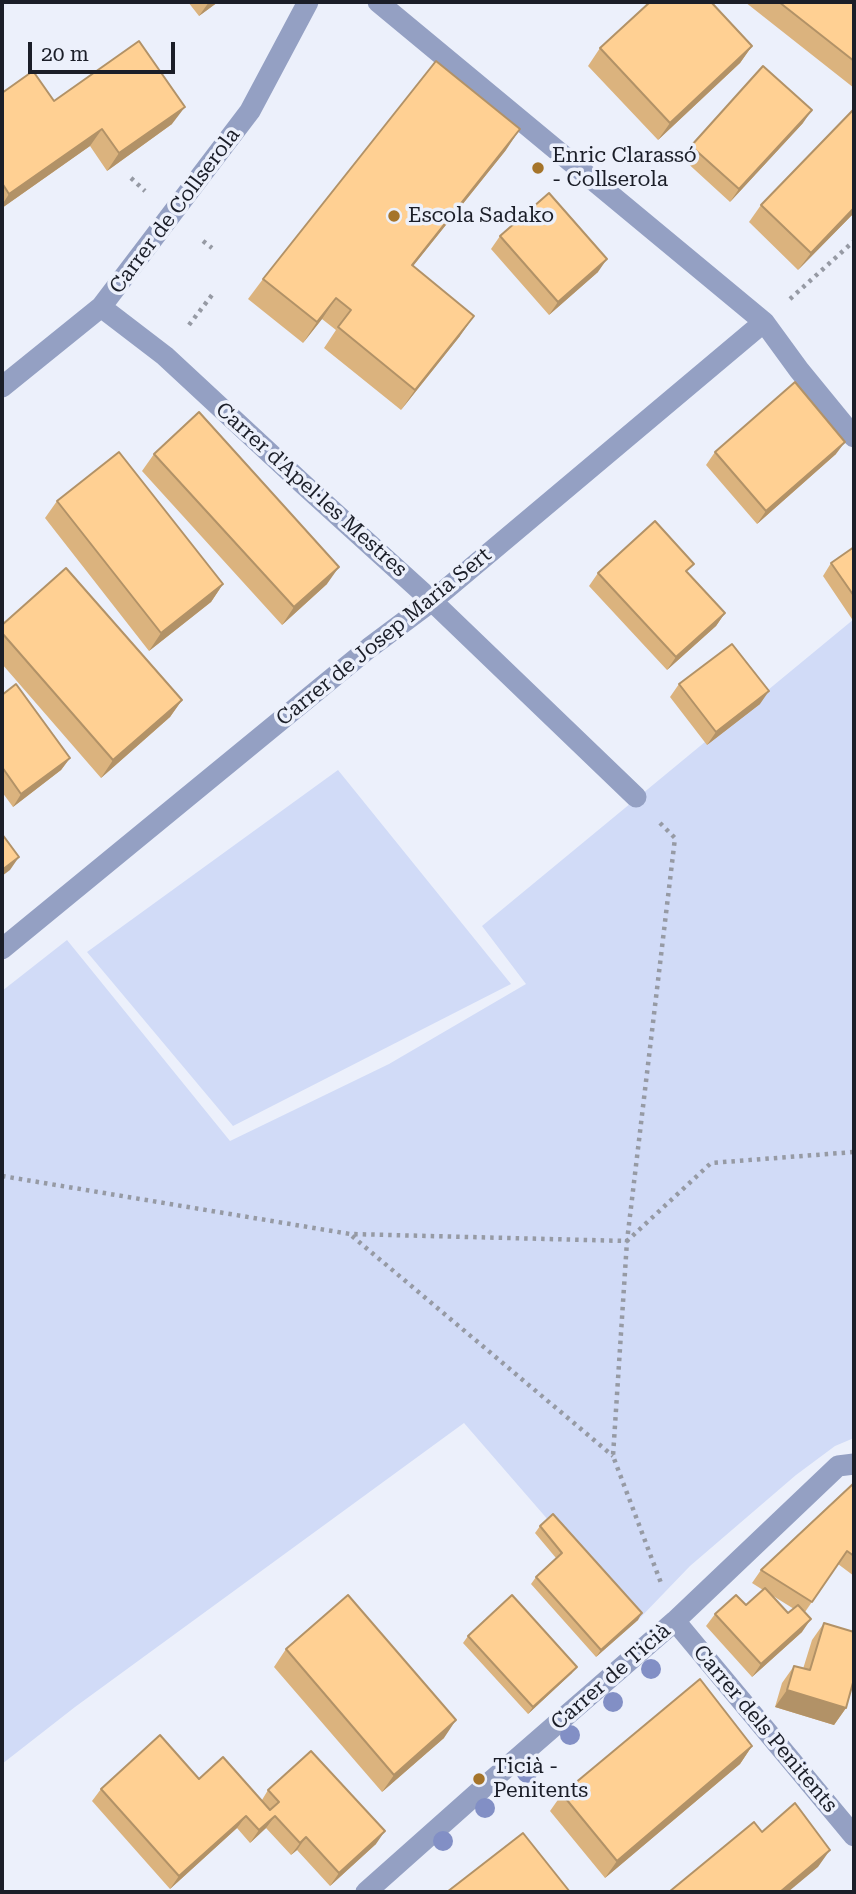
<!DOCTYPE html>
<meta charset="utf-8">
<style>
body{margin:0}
#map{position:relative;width:856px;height:1894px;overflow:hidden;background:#ecf0fb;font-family:"Roboto Serif",serif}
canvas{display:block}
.frame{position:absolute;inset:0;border:4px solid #1b1e28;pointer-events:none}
.scale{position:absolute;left:28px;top:42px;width:147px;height:32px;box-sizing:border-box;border:4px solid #1b1e28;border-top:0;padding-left:9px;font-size:21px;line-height:24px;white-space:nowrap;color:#1b1e28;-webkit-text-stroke:5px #ecf0fb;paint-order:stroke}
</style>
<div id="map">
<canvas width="856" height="1894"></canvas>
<div class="frame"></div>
<div class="scale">20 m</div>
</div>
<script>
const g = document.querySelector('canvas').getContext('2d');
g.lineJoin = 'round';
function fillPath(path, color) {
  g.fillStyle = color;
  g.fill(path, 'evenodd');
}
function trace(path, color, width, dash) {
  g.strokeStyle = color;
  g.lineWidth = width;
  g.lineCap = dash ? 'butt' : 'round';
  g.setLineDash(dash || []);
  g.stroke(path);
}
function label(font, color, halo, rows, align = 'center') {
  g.font = font + ' "Roboto Serif",serif';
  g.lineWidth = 7;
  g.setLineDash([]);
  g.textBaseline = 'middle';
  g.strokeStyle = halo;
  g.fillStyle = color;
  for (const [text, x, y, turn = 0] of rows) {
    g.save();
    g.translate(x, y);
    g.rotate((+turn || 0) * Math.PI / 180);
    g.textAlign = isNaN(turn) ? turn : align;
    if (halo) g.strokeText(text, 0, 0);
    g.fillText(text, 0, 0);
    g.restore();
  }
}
const green = new Path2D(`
 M854,619V1438L835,1446L796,1475L690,1566L638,1620L549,1521L464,1423L75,1707L2,1764V991L67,940L230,1141L389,1064L526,984L482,926Z
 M338,770L511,984L233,1126L87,952Z`);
const path = new Path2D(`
 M131,178L145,191
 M203,241L212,248
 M790,299L854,241
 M189,325L212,295
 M660,823L675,838L627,1241L613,1456L661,1583
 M2,1176L350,1234L627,1241L711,1163L854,1152
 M352,1236L613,1456`);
const street = new Path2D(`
 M378,2L764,322L799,370L854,437
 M101,307L165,356L303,484L432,601L636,797
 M2,387L101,307L250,111L308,2
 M2,949L369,648L432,601L764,322
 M675,1621L854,1836
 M366,1892L483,1788L675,1621L838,1466L854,1464`);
const trees = [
 [651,1669],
 [613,1702],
 [570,1735],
 [527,1773],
 [485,1808],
 [443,1841]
];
const wall = new Path2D(`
 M188,2H218L199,16Z
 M745,2H854V88Z
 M752,46L740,63L658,140L588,66L600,48Z
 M2,93L54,101L172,124L107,171L90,146L2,208Z
 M854,109V213L798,270L749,222L761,205Z
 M803,123L730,202L683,159L691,146Z
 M506,150L413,266L460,336L401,410L324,348L336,330L322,319L303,343L248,299L263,279Z
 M500,236L598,272L549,315L491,249Z
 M715,452L836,454L757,524L706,465Z
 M154,454L327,584L282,625L142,471Z
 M57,501L223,584L211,602L149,651L45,518Z
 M854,547V622L823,576L831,563Z
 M598,573H688L725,613L716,626L667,670L589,586Z
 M2,625L182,700L170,717L101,778L2,664Z
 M679,684L760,704L707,745L670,697Z
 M2,695L70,758L61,770L13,807L2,792Z
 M854,1483V1576L838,1564L805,1612L802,1632L752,1677L706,1626L715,1614L746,1605L763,1590L752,1583L761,1570ZM770,1594L794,1609L788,1613Z
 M540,1526L638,1620L596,1657L531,1584L536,1577L556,1558L535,1533Z
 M824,1623L846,1708L834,1725L775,1707L782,1683L794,1666L803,1669L812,1640Z
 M468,1636L572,1673L528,1714L463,1643Z
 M286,1649L444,1738L382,1792L274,1667Z
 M752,1746L740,1764L605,1878L550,1811L562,1794Z
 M199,1779L262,1800L268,1790L376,1844L330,1886L297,1850L291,1855L266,1828L250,1843L237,1828L170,1889L92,1801L101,1789Z`);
const shadedWall = new Path2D(`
 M209,2H218L199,16Z
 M752,46L740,63L658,140L670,123Z
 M185,107L172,124L107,171L119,153Z
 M812,110L803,123L730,202L739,189Z
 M102,129L90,146L2,208V205L9,194Z
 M520,129L506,150L397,286L412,265Z
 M854,208V213L798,270L811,253Z
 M607,259L598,272L549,315L558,302Z
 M336,298L322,319L303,343L317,322Z
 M474,316L460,336L401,410L415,390Z
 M845,442L836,454L757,524L766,511Z
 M339,567L327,584L282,625L294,607Z
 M223,584L211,602L149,651L161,633Z
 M725,613L716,626L667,670L676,657Z
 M769,691L760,704L707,745L716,732Z
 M182,700L170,717L101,778L113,760Z
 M70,758L61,770L13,807L21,794Z
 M19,857L10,870L2,876V870Z
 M642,1613L638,1620L596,1657L601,1650Z
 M811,1619L802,1632L752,1677L761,1664Z
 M577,1667L572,1673L528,1714L533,1707Z
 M787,1690L846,1708L834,1725L775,1707Z
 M456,1720L444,1738L382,1792L394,1775Z
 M752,1746L740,1764L605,1878L617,1861Z
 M246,1816L237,1828L170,1889L179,1876Z
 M275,1816L266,1828L250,1843L259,1830Z
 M385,1831L376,1844L330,1886L339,1873Z
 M306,1837L297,1850L291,1855L300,1843Z
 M830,1850L818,1867L788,1892H780Z`);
const building = new Path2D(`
 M650,2H711L752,46L670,123L600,48Z
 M779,2H854V61Z
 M139,41L185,107L119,153L102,129L9,194L2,183V93L33,71L54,101Z
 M436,61L520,129L412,265L474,316L415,390L338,327L351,310L336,298L317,322L263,279Z
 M763,66L812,110L739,189L691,146Z
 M854,109V208L811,253L761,205Z
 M549,193L607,259L558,302L500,236Z
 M795,382L845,442L766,511L715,452Z
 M199,412L339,567L294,607L154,454Z
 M119,452L223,584L161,633L57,501Z
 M655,521L694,564L686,571L725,613L676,657L598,573Z
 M854,547V596L831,563Z
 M66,568L182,700L113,760L2,633V625Z
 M732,644L769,691L716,732L679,684Z
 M16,684L70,758L21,794L2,767V695Z
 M2,834L19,857L2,870Z
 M854,1483V1556L847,1551L812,1602L761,1570Z
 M553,1514L642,1613L601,1650L536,1577L562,1553L540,1526Z
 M765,1588L788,1613L798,1605L811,1619L761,1664L715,1614L736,1595L746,1605Z
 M348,1595L456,1720L394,1775L286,1649Z
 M512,1595L577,1667L533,1707L468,1636Z
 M824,1623L854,1632V1679L846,1708L787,1690L794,1666L810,1670Z
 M700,1679L752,1746L617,1861L562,1794Z
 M160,1735L199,1779L223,1757L270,1810L279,1802L268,1790L311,1751L385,1831L339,1873L306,1837L300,1843L275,1816L259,1830L246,1816L179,1876L101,1789Z
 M795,1803L830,1850L780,1892H669L754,1822L762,1832Z
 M523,1833L570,1892H447Z`);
const markers = [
 [538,168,7,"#a5742a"],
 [394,216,7,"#a5742a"],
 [479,1779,7,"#a5742a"]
];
const poiNames = [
 ["Enric Clarassó",552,156],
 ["- Collserola",552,180],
 ["Escola Sadako",408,216],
 ["Ticià -",493,1767],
 ["Penitents",493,1791]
];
const streetNames = [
 ["Carrer de Collserola",175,211,-53],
 ["Carrer d'Apel·les Mestres",311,490,42],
 ["Carrer de Josep Maria Sert",384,637,-39],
 ["Carrer de Ticià",611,1677,-41],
 ["Carrer dels Penitents",765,1729,50]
];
fillPath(green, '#d1dbf7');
trace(path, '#969aa4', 4.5, [3.5, 5]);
trace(street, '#94a0c3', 21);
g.fillStyle = '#828fc5';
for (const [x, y] of trees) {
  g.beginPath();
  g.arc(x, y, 10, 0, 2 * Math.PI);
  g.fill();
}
fillPath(wall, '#dbb37e');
fillPath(shadedWall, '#b29267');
fillPath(building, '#ffd093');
trace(building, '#b29267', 2);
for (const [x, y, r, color] of markers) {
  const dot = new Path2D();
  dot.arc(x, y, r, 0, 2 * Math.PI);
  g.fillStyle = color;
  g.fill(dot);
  trace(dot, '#ecf0fb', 2.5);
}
label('21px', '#1b1e28', '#ecf0fb', poiNames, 'left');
label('21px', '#1b1e28', '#ecf0fb', streetNames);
</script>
